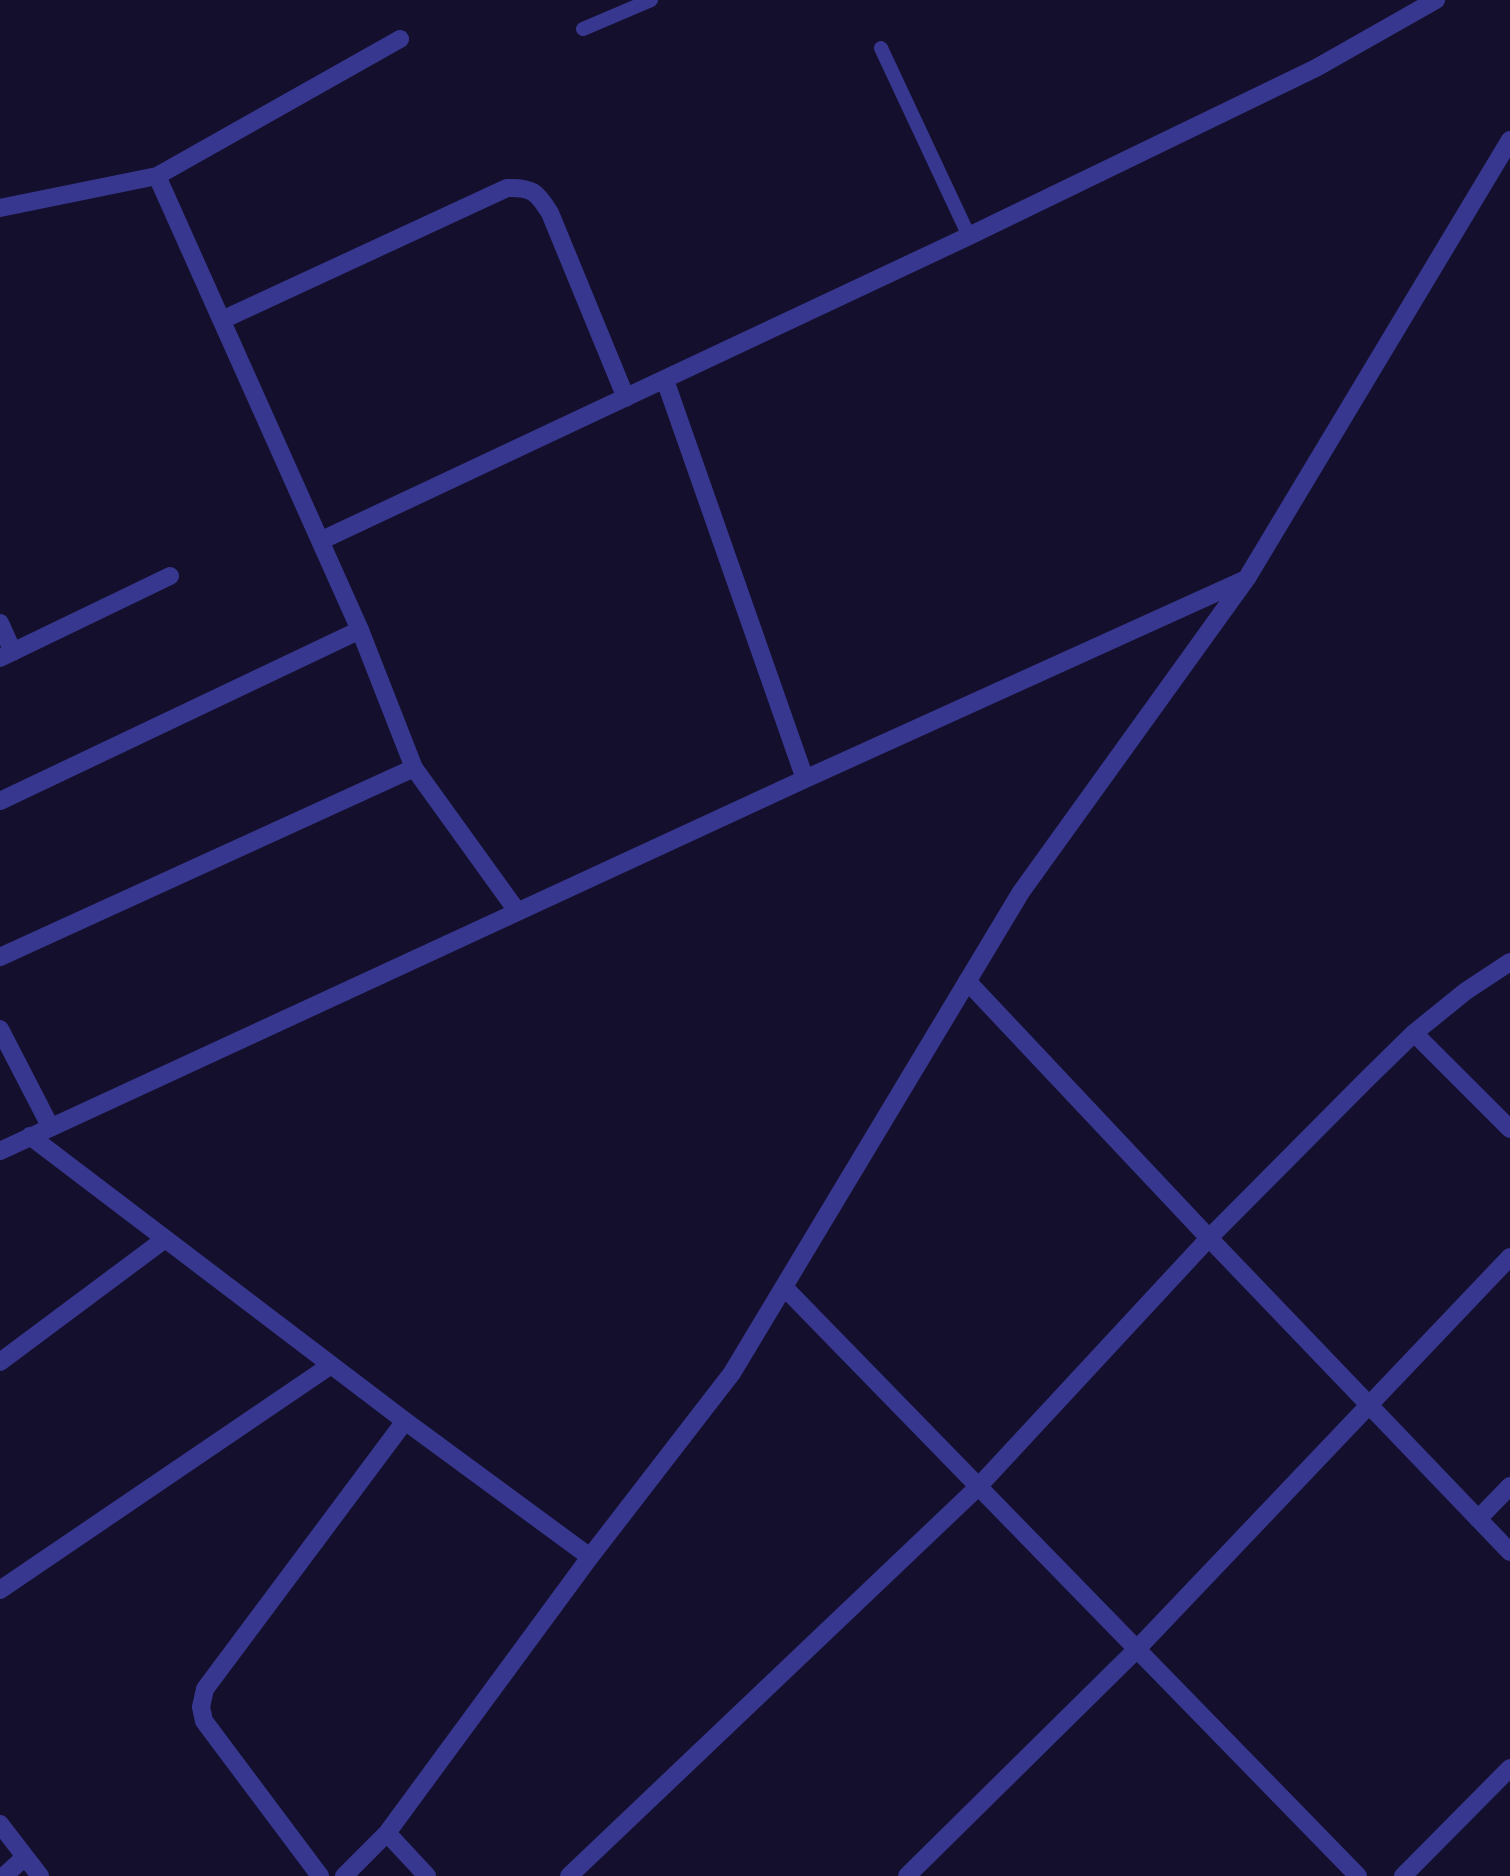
<!DOCTYPE html>
<style>
body{margin:0}
canvas{display:block;background:#130f2d}
</style>
<canvas width="1510" height="1876"></canvas>
<script>
const g = document.querySelector('canvas').getContext('2d');
g.lineJoin = 'round';
function trace(path, color, width, dash) {
  g.strokeStyle = color;
  g.lineWidth = width;
  g.lineCap = dash ? 'butt' : 'round';
  g.setLineDash(dash || []);
  g.stroke(path);
}
const service = new Path2D(`
 M583,29L651,0
 M881,48L969,236`);
const minor = new Path2D(`
 M157,176L360,630L414,768L517,911
 M0,208L157,176L400,39
 M222,320L507,188C532,187 537,192 550,213L626,398
 M665,380L805,779
 M320,541L969,236L1316,68L1436,0
 M0,623L13,652
 M0,658L170,576
 M0,801L360,630
 M0,957L414,768
 M967,981L1209,1238L1510,1552
 M0,1029L50,1126
 M1414,1033L1510,1129
 M30,1136L405,1421L590,1557
 M0,1151L805,779L1244,580
 M784,1287L1358,1876
 M0,1362L165,1239
 M1478,1519L1510,1486
 M0,1590L331,1365
 M0,1824L40,1876
 M387,1833L427,1876
 M4,1876L25,1857
 M320,1876L204,1721L201,1707L205,1689L405,1421
 M344,1876L387,1833L590,1557L732,1373L1021,892L1247,578L1510,140
 M569,1876L978,1487L1209,1238L1366,1080L1414,1033L1466,991L1510,962
 M907,1876L1137,1649L1510,1257
 M1403,1876L1510,1768`);
trace(service, '#38378f', 14);
trace(minor, '#38378f', 18);
</script>
